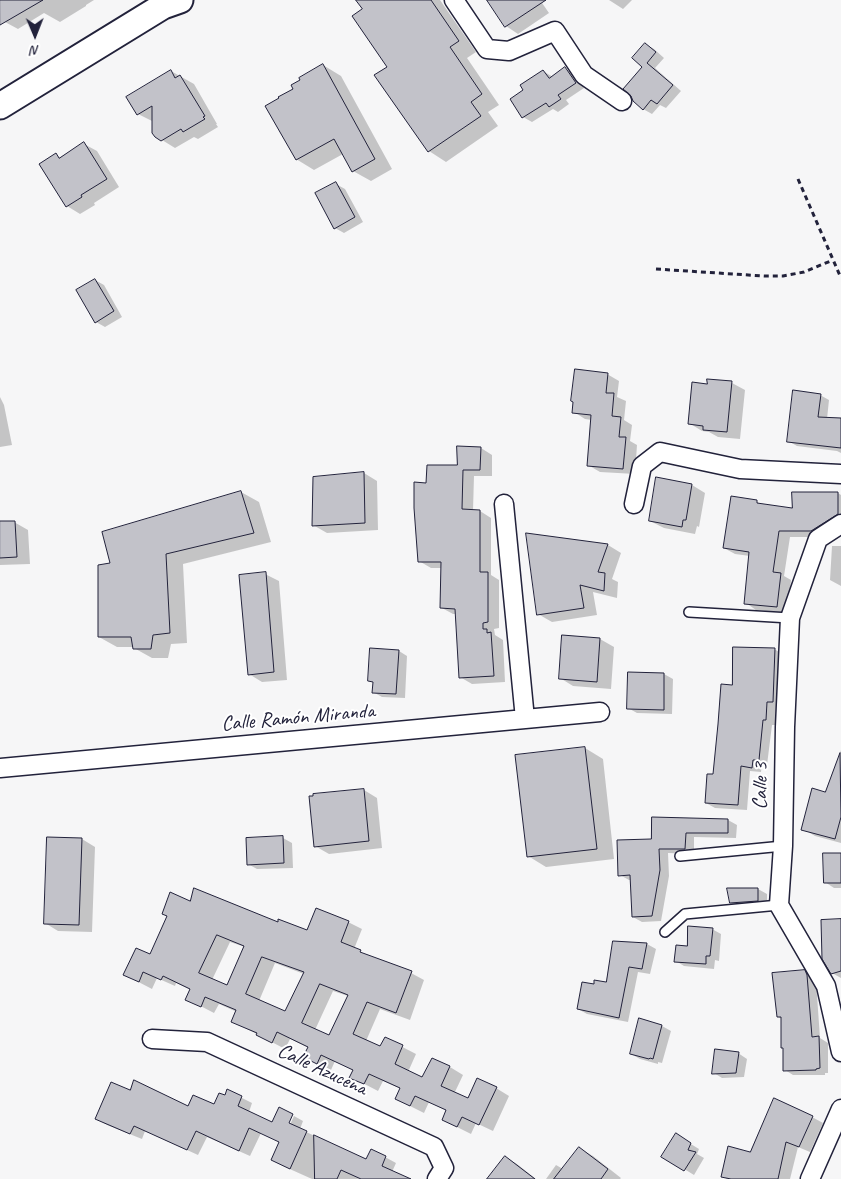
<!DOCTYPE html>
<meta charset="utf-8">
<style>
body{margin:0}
#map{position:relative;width:841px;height:1179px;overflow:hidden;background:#f6f6f7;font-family:Caveat,sans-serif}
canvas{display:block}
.north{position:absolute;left:10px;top:10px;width:50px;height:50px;-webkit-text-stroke:4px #fff;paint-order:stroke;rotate:179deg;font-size:14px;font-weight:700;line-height:20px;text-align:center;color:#22223b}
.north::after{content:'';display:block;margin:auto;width:18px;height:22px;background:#22223b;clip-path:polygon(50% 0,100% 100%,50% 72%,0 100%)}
</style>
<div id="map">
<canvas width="841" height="1179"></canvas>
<div class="north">N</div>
</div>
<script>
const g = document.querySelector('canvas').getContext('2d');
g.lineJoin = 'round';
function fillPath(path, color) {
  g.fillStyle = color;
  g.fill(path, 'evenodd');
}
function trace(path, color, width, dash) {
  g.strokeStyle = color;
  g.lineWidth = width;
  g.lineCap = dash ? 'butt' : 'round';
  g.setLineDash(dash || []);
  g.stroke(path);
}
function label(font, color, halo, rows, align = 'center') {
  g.font = font + ' Caveat,sans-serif';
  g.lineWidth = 4;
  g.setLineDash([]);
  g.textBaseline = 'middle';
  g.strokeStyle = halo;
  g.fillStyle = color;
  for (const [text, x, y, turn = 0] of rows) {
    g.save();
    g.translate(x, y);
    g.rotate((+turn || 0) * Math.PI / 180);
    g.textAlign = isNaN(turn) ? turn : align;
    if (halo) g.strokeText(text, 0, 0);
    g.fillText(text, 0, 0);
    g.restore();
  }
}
const shadow = new Path2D(`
 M0,0H94L86,5V6L60,22L44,13L18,29L5,22L0,13Z
 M361,0H440L476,52L467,58L499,105L488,112L498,126L446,162L429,151L389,67Z
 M488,0H540L549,13L518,34L506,26Z
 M609,0H632L623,9Z
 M645,44L654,49L664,58L655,68L681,91L666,108L660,105L652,114L643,109L644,66Z
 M323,65L341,76L392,169L371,181L353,171L343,154L314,170L296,159L280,99L294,89Z
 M565,69L574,74L584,88L566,100L569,104L558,112L553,109L532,122L523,117L525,91L543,71L553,77Z
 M171,71L194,84L217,124H216L218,127L198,139L194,137L175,148L162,140L153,120L152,121L138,114Z
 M84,144L97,151L119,187L94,203L95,205L80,214L67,206L56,155L61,158Z
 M336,184L345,189L363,222L344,233L335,228Z
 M95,280L104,285L122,317L105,327L96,322Z
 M607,374L619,381L617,397L626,401L624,420L632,425L630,441L637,445L635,474L600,472L588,465L592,420L585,419L574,412Z
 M732,383L745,390L740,439L718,437L709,432L702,431L689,423L708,385Z
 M820,395L829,400L827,419L841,420V453L837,451L797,446L788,441Z
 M0,397L4,405L12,445L0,447Z
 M481,448L492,455V476H474L473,511H480L491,518V575L499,580V628L494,629L495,635L503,640L505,682L472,684L460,677L456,614H453L442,608V568H431L419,561L428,484L458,467Z
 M364,473L377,481L378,530L327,533L313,525Z
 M692,485L705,493L699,527L697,526L695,534L664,528L650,521Z
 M241,492L259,502L271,542L183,564L187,643L171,644L168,658H152L134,648V647H117L99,637L111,564Z
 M838,493L841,495V525L822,537H790L784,576L791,580L788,613L756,610L746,603L750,556L735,554L724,548L732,497L757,502L762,505L793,509Z
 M14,522L28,530L30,564L0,565V523Z
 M528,534L608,545L621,553L612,579L618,582L617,598L593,592L597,615L552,622L538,614Z
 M832,546H841V586L830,580Z
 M265,574L279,581L287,680L262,682L249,674Z
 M563,636L600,639L614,647L611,689L573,686L560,678Z
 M774,649L783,654L782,706H776L775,725H772L767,765L762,764L761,772L750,771L747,810L715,808L706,803L714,775L733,686Z
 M399,651L407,656L405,698L382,697L373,692L374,683L369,680Z
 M664,674L673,679L672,714L637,713L628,708Z
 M585,748L603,759L614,859L546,867L528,856Z
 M841,750V843L815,836L803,829L826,793Z
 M364,790L377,798L382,848L329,854L315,846Z
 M728,820L737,825L736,838L694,837V854L668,853L669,876L661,921L642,922L633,917L631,880H629L620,875L652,841Z
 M283,838L292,843L293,868L257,869L248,864Z
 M82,839L95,847L92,932L58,931L45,923Z
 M841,855V888H834L825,882Z
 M758,889L767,894V905L740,908L731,903Z
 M190,902L308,932L348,922L362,929L354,949L375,959L411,973L424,980L410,1020L380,1009L366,1041L380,1048L385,1038L416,1054L408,1072L423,1079L432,1059L450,1067L463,1075L454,1094L468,1100L496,1088L509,1096L493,1131L476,1123L471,1134L443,1120L447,1111L429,1102L424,1113L396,1099L401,1089L383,1081L378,1091L351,1077L354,1071L335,1061L331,1070L305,1057L309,1048L290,1039L285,1049L232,1021L237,1012L219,1004L214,1013L187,999L191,990L176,983L175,986L157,978L152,989L125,975L151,955ZM230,942L245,947L227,987L212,980ZM275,963L304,974L286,1012L259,1001ZM333,991L348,996L330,1037L315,1030Z
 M841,920V978L832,973Z
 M712,929L721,934L719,961L715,960L714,969L684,966L676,961L688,947Z
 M614,942L647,944L656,949L650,974L638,972L628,1022L587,1014L578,1009L595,986L607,983Z
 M804,972L813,977L816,981L820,1038L828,1043V1073H825V1075H793L785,1070L782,1019L778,1017Z
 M640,1020L662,1026L671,1031L662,1063L658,1062V1064L640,1059L631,1054Z
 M738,1053L747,1059L744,1077L722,1078L714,1073Z
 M228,1091L252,1103L249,1112L288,1129L294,1116L303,1121L300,1129L367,1161L385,1157L396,1163L392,1172L406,1179H312L283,1166L272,1160L280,1142L261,1133L250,1156L207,1137L198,1155L145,1131L142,1139L107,1125L96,1119L130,1092L189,1107L215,1106L225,1097Z
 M812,1117L823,1123L810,1152L798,1147L790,1179H727L722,1176L751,1153Z
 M676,1135L699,1149L697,1154L704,1158L694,1175L663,1156Z
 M579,1148L593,1156L621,1178L620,1179H546L556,1165L563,1169Z
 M505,1157L517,1164L536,1179H489Z`);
const building = new Path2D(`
 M0,0H43L0,25Z
 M356,0H431L459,41L450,47L482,94L471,102L481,116L428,152L374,75L387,67L352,16L362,9Z
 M487,0H546L505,27Z
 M645,43L656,52L647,63L673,85L657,104L651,100L643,110L633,101L631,96L623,89L642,67L632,58Z
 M323,64L375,159L352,172L334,139L296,160L265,106L279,98L278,97L293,89L291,85L300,80L299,78Z
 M565,67L576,83L558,95L561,99L549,107L546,103L522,118L510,99L523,90L520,85L543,70L549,78Z
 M171,70L175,78L180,75L205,116L203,117L205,119L183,132L181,129L161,141L155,137L152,133V106L137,115L126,97Z
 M84,142L107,179L81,195L82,197L66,207L39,164L56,153L59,158Z
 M336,182L355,217L334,229L315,193Z
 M95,279L114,311L95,323L76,290Z
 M575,369L608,373L606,393H614L612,416L621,417L619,437H626L623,469L587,466L591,415L572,413L573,402L571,401Z
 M707,379L732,381L727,432L703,430V426L688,424L692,382L707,384Z
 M793,390L821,394L818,417L841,418V448L787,442Z
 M457,446L481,447L480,470H463L462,509L480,510V572H488V622L483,623V629H487V633L491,632L494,676L459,678L455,609L440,608L441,562H418L414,508V482L426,483L427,465H457Z
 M364,472L365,523L312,526L313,477Z
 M656,477L692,484L686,520H683L682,527L649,521Z
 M241,491L254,533L166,554L170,633L153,635L151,649H133L131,637H98V565L110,563L102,532Z
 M792,492H838V514L811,531H779L773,572L781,573L777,607L744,604L749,552L723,548L731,496L757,500V503L792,508Z
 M0,521H15L17,557L0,558Z
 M526,533L608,544L598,572L605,573L604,591L580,585L584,608L537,615Z
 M266,572L274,672L248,675L239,575Z
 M562,635L600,638L597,682L559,679Z
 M733,647L775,648L773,702H767L766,720H763L759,760H753L752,768L741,766L738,805L705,803L707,774H713L718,724L721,684L732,685Z
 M370,648L399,650L396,694L372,693L373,682L368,681Z
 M628,672L664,673V710L627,709Z
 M585,747L597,849L527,857L515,755Z
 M840,753L841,817L835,839L801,830L812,788L825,792Z
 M364,789L369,841L314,847L309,796H313V794Z
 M652,817L728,819V833H686L685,849H659L660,870L652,916L632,917L630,875L618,876L617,840L651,839Z
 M283,836L284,863L247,865L246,838Z
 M47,837L82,838L79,925L44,924Z
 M823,853H841V883H824Z
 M194,888L278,922V919L307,930L316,908L349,921L341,942L361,950L360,952L412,971L396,1013L367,1002L353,1034L380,1046L385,1037L403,1045L395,1064L422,1077L432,1058L450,1066L441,1086L468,1098L477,1078L497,1087L479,1125L462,1117L457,1127L442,1120L446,1110L415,1096L410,1106L395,1099L400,1088L369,1074L364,1084L349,1078L353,1070L321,1055L317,1064L303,1057L308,1047L277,1032L272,1043L256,1035L257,1033L231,1022L236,1010L205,997L201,1007L185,1000L190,989L163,976L161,980L143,972L139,982L123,975L136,948L150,954L167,916L162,914L170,892L190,901ZM217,935L244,946L227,985L199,973ZM262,957L304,972L285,1011L246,994ZM320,984L348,995L329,1035L302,1023Z
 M727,888H758V901L730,903Z
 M841,919V971L831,974L822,959L821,920Z
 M688,926L713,928L710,956H706V964L674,962L676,945L687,946Z
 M613,941L647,943L642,969L629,967L619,1018L577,1009L582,982L594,984V980L606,982Z
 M805,970L807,975L812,1037L819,1036L820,1068L816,1069V1070L783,1071V1048H781V1017H777L772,973Z
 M639,1018L662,1025L653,1059L650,1058L649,1059L630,1054Z
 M715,1049L739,1052L736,1073L712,1074Z
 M134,1080L188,1106L193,1095L214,1104L219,1093L225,1095L227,1089L242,1096L238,1106L272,1122L279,1107L293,1114L289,1123L307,1131L290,1169L271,1160L279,1142L249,1128L239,1151L196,1131L187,1150L134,1126L130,1134L95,1119L111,1082L130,1090Z
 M774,1098L813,1116L799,1147L786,1142L778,1179H731L721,1177L728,1146L750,1152Z
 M676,1133L691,1143L688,1150L696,1152L684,1171L661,1157Z
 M314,1135L366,1159L371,1149L386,1156L382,1166L411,1179H361L341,1170L337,1179H315Z
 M579,1147L608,1169L601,1179H554Z
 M505,1156L535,1179H487Z`);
const path = new Path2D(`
 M798,179L841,278
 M656,269L764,276H783L804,272L833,260`);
const lane = new Path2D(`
 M689,612L790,618
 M680,856L783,846
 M665,932L685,914L779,905`);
const street = new Path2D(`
 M454,0L487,49L509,51L555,31L584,75L622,101
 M504,504L525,719
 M634,504L642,466L660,452L740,469L841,474
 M841,524L818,539L790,618L785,727L783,846L779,905L826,986L841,1052
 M0,768L600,712
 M152,1039L207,1042L434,1147L444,1168L437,1179
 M810,1179L841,1109`);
const secondary = new Path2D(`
 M0,106L163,6L180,0`);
const streetNames = [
 ["Calle Ramón Miranda",298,718,-5],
 ["Calle 3",761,786,-89],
 ["Calle Azucena",322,1070,25]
];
fillPath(shadow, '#0003');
fillPath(building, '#c2c2c9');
trace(building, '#22223b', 1);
trace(lane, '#22223b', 12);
trace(street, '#22223b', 21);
trace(secondary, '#22223b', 29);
trace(path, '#22223b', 3, [5, 4]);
trace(lane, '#fff', 9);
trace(street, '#fff', 18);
trace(secondary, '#fff', 25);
label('21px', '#22223b', '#fff', streetNames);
</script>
